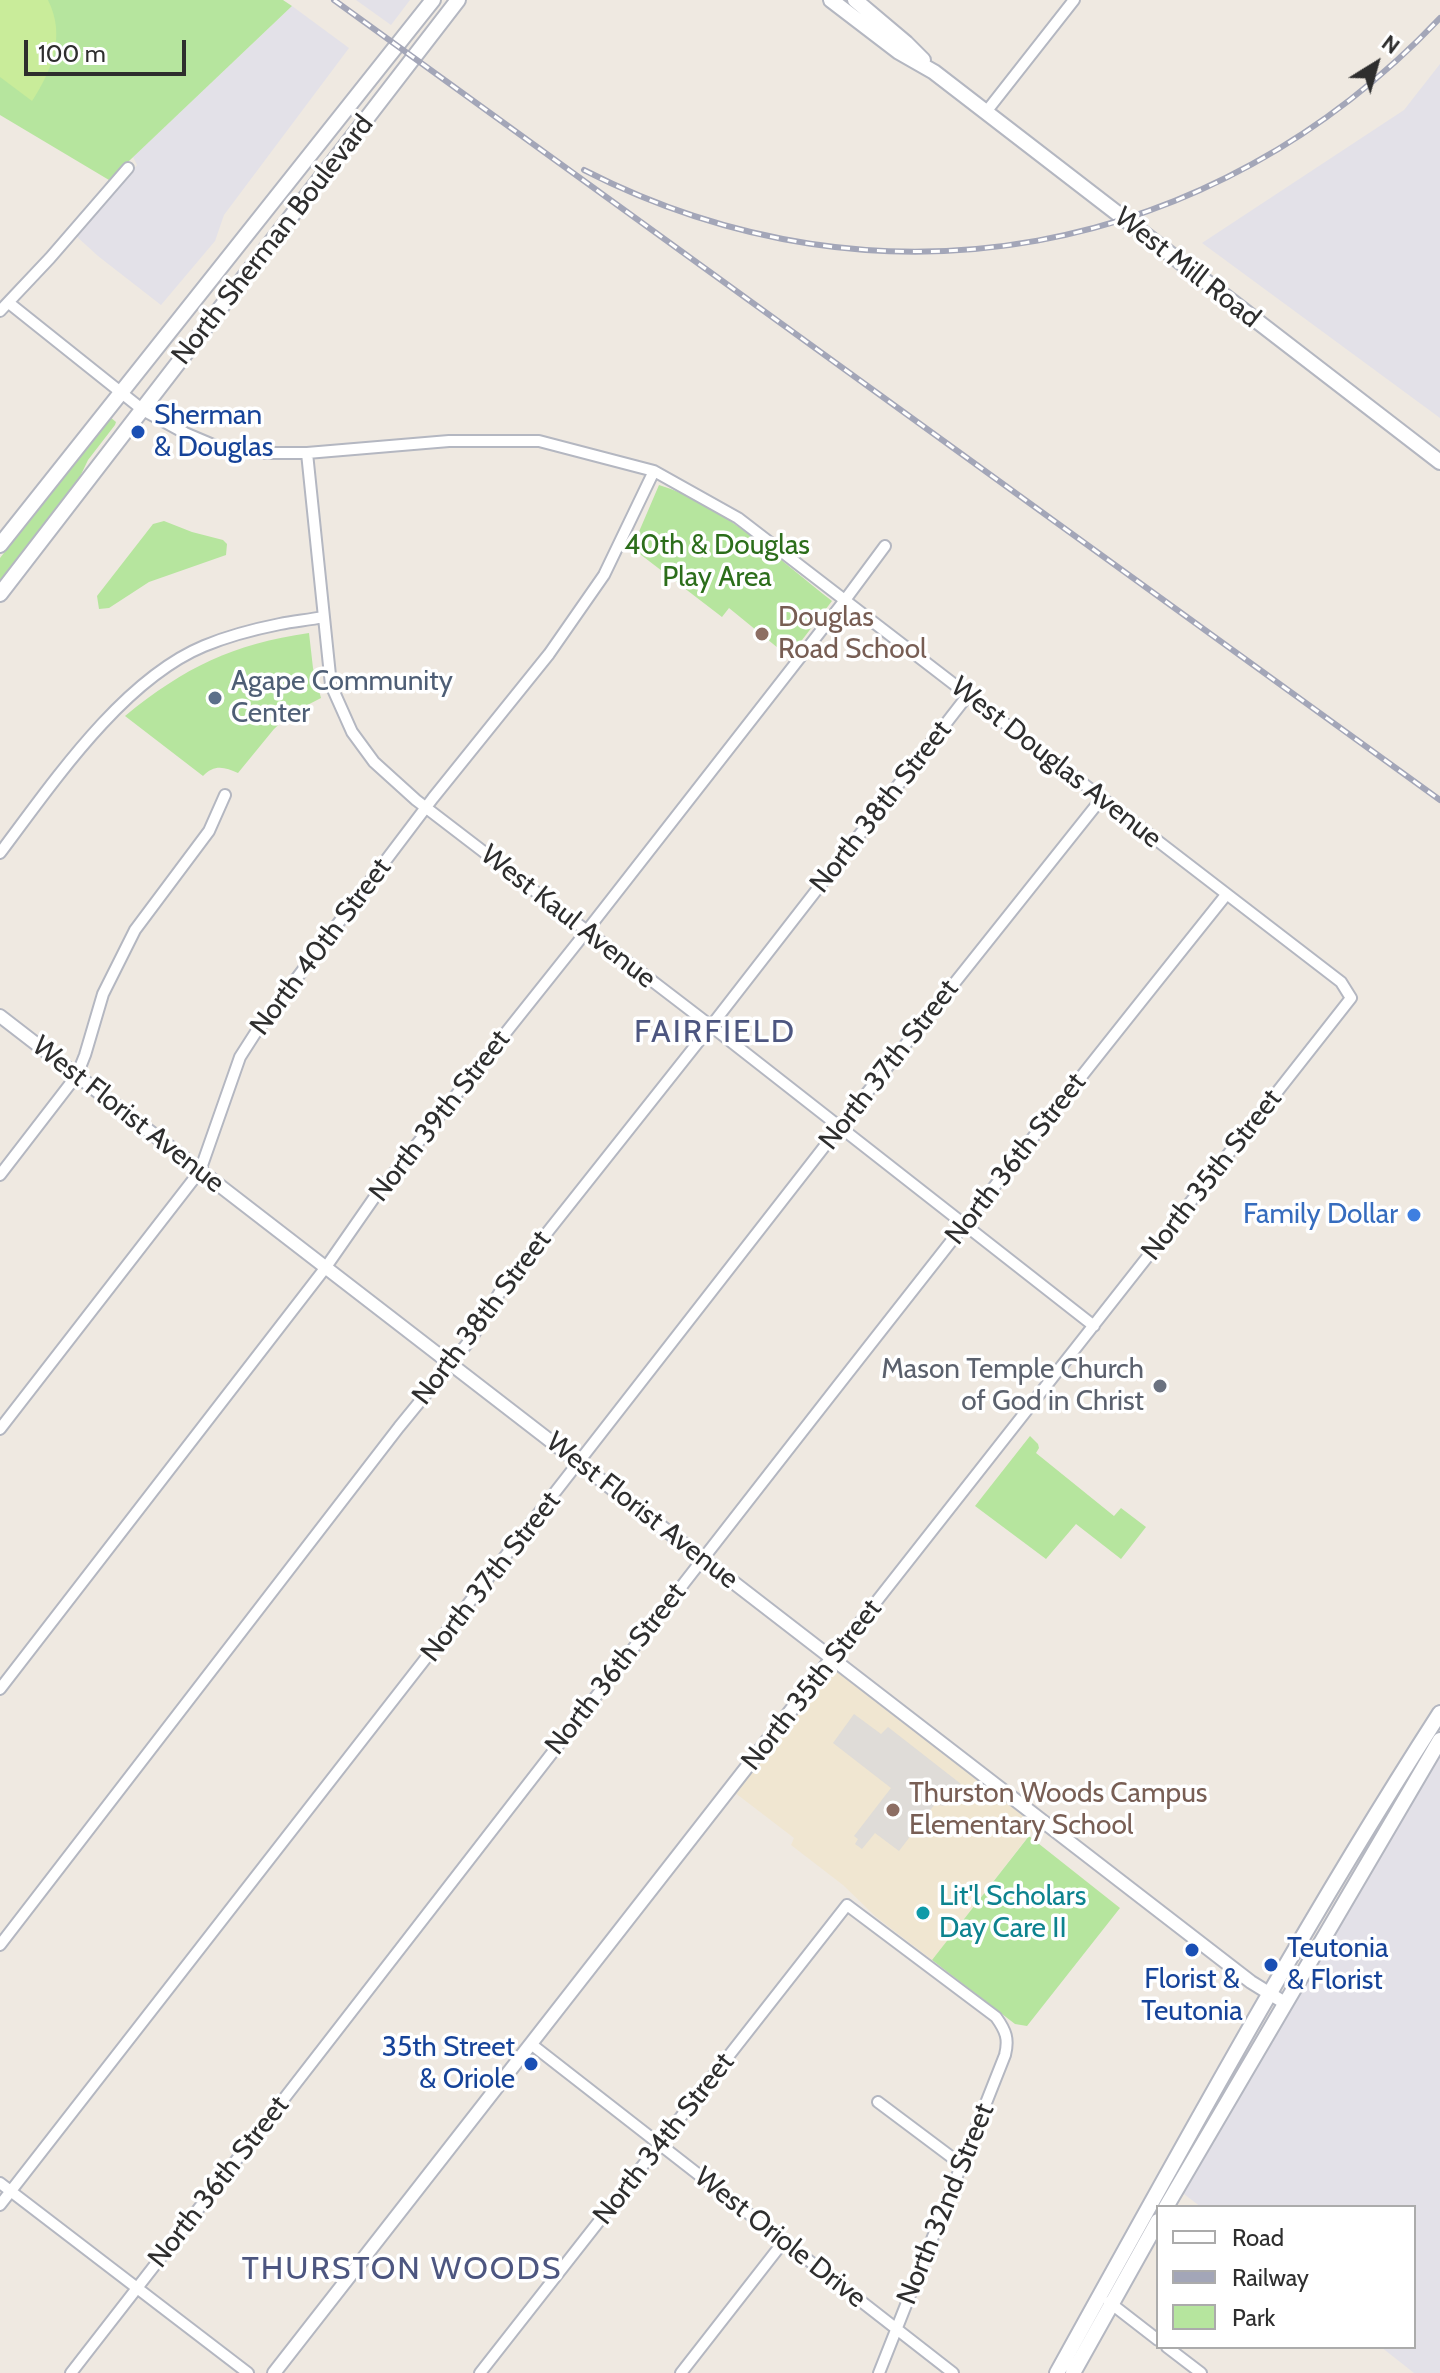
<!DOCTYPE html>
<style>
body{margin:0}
#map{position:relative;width:1440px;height:2373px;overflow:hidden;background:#efe9e1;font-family:Cabin,sans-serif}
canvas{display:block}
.legend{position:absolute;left:1156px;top:2205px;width:260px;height:144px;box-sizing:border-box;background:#fff;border:2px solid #ababab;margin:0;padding:10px 14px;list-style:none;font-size:24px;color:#2e2e2e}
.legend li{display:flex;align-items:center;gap:16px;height:40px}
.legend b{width:40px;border:2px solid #ababab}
.north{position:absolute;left:1336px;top:24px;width:80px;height:80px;-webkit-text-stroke:6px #fff;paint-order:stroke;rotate:37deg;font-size:22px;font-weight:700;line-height:32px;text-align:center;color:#2e2e2e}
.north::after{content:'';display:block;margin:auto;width:28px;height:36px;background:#2e2e2e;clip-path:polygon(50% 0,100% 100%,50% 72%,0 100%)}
.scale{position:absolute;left:24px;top:40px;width:162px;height:36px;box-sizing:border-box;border:4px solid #2e2e2e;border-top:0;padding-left:10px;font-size:24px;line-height:28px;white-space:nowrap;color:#2e2e2e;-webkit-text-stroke:6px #fff;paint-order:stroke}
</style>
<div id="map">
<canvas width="1440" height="2373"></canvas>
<ul class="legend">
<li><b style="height:10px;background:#fff"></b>Road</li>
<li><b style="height:10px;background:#a3a6b8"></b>Railway</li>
<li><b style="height:22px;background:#b6e59e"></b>Park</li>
</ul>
<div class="north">N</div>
<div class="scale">100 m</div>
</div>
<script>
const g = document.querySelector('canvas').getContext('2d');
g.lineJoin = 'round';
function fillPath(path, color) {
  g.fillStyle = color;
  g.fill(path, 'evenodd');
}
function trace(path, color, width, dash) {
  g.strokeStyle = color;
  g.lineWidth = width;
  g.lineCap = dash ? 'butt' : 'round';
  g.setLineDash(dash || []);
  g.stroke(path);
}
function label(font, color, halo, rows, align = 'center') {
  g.font = font + ' Cabin,sans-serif';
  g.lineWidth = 7;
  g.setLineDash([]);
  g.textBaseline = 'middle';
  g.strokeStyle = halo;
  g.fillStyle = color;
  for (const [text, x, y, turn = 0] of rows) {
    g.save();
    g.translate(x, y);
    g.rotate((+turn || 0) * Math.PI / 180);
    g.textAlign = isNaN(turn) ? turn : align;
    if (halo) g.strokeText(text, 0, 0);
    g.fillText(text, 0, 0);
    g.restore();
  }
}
const industrial = new Path2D(`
 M356,0H410L391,25Z
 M292,6L349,48L224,215L215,241L161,305L98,256L75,235L137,165L133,157Z
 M1440,64V418L1202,243L1404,110Z
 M1440,1740V2373H1414L1381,2347H1414V2207H1201L1176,2188Z`);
const education = new Path2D(`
 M832,1658L1041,1820L932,1960L876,1917L843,1885L791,1845L794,1838L730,1789Z`);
const green = new Path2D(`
 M0,0H283L292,6L109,180L0,115Z
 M110,417L116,422L115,425L88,460L77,483L0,581V558Z
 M659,485C723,504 780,561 832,601L789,657L729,608L722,617L632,548Z
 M164,521L192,532L223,540L227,544L226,555L149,582L109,608L99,609L97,596L153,524Z
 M309,633L313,668L321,698L290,714L274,729L238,773C225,767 214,764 203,776L125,716C185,667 233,644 309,633Z
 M1030,1436L1038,1444L1039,1448L1036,1453L1114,1516L1121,1508L1146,1527L1121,1559L1076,1524L1046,1559L975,1506Z
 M1029,1836L1120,1908L1027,2026L1015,2024L932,1960Z`);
const pitch = new Path2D(`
 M0,0H48C66,36 52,70 32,101L0,77Z`);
const plaza = new Path2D(`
 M854,1714L881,1734L888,1727L961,1784L944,1806L935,1804L899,1851L875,1833L862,1849L855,1844L858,1839L854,1836L891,1788L833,1743Z`);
const minor = new Path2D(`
 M986,112L1074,0
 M9,303L143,410L185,433L218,447L267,453H307L449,441H539L654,471L738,518L1341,982L1351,998L832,1658
 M0,311L50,258L128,168
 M307,453L331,685L352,732L374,762L416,800L711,1026L1094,1326
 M0,853C52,784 122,680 204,646C228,636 255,629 280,624C294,621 309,620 323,617
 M0,1175L77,1075L85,1055L103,994L135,930L209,831L225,795
 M0,1429L200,1171L240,1057L256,1032L433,798L549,654L604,575L654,471
 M0,1689L326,1267L374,1198L578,942L845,600L885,546
 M0,1945L399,1427L471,1339L500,1292L711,1026L968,695
 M531,2044L953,2373
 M878,2102L962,2165
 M0,2183L248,2373
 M0,2205L831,1138L1102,798
 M1109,2302L1158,2340
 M1167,2347L1201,2373
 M71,2373C455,1880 835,1383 1226,895
 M480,2373L847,1905L996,2017C1006,2031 1009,2039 1005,2055L879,2373
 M681,2373L784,2241`);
const tertiary = new Path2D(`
 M0,1016L1251,1982L1285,2003
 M274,2373L832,1658`);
const secondary = new Path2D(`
 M831,0L899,52L934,72L1440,462
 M855,0L906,43L923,60
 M0,545L433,0
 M0,594L458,0
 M1166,2207L1440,1740
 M1057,2373C1180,2151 1302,1927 1440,1713
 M1073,2373L1158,2221`);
const rail = new Path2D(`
 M334,0L1440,800
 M584,170C879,321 1213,258 1440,18`);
const markers = [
 [138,432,8,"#1a4fb4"],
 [762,634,8,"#8d6e63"],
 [215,698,8,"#5c6f8a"],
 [1414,1215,8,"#3f7fe0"],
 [1160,1386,8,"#6b7280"],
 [893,1810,8,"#8d6e63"],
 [923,1913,8,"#0f9aa8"],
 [1192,1950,8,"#1a4fb4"],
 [1271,1965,8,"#1a4fb4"],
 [531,2064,8,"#1a4fb4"]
];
const streetNames = [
 ["North Sherman Boulevard",273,240,-52],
 ["West Mill Road",1187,268,38],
 ["West Douglas Avenue",1056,763,38],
 ["North 38th Street",881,807,-52],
 ["West Kaul Avenue",568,917,38],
 ["North 40th Street",321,947,-53],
 ["North 37th Street",889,1065,-52],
 ["West Florist Avenue",128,1115,38],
 ["North 39th Street",440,1116,-52],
 ["North 36th Street",1016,1159,-52],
 ["North 35th Street",1212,1175,-52],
 ["North 38th Street",482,1318,-53],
 ["West Florist Avenue",642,1511,38],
 ["North 37th Street",491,1577,-52],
 ["North 36th Street",616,1669,-52],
 ["North 35th Street",812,1685,-52],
 ["North 34th Street",664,2139,-52],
 ["North 36th Street",219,2182,-52],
 ["North 32nd Street",946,2204,-68],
 ["West Oriole Drive",780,2238,38]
];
const transitNames = [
 ["Sherman",154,416],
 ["& Douglas",154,448],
 ["Teutonia",1287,1949],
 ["& Florist",1287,1981],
 ["Florist &",1192,1980,"center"],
 ["Teutonia",1192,2012,"center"],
 ["35th Street",515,2048,"right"],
 ["& Oriole",515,2080,"right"]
];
const parkNames = [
 ["40th & Douglas",717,546],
 ["Play Area",717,578]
];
const educationNames = [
 ["Douglas",778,618],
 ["Road School",778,650],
 ["Thurston Woods Campus",909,1794],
 ["Elementary School",909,1826]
];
const serviceNames = [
 ["Agape Community",231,682],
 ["Center",231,714]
];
const shopNames = [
 ["Family Dollar",1398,1215]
];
const worshipNames = [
 ["Mason Temple Church",1144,1370],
 ["of God in Christ",1144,1402]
];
const cultureNames = [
 ["Lit'l Scholars",939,1897],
 ["Day Care II",939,1929]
];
const quarterNames = [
 ["FAIRFIELD",715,1033],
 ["THURSTON WOODS",402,2270]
];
fillPath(industrial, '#e3e1e8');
fillPath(education, '#f0e6d1');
fillPath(green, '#b6e59e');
fillPath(pitch, '#c9ec9a');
fillPath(plaza, '#dfdcd8');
trace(minor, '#b4b7c1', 14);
trace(tertiary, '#b4b7c1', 16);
trace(secondary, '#b4b7c1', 18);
trace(minor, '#fff', 10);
trace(tertiary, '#fff', 12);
trace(secondary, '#fff', 14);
trace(rail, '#a3a6b8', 6);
trace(rail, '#fff', 3, [9]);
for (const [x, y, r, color] of markers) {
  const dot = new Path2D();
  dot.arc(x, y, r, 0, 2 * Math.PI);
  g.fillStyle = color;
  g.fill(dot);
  trace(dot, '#fff', 3);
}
label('28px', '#2e2e2e', '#fff', streetNames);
label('28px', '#164399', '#fff', transitNames, 'left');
label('28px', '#2c6e1b', '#fff', parkNames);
label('28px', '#785e54', '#fff', educationNames, 'left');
label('28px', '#4e5e75', '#fff', serviceNames, 'left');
label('28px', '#366cbe', '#fff', shopNames, 'right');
label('28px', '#5b616d', '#fff', worshipNames, 'right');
label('28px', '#0d838f', '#fff', cultureNames, 'left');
g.letterSpacing = '2px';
label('32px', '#4d5680', '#fff', quarterNames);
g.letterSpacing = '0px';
</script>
